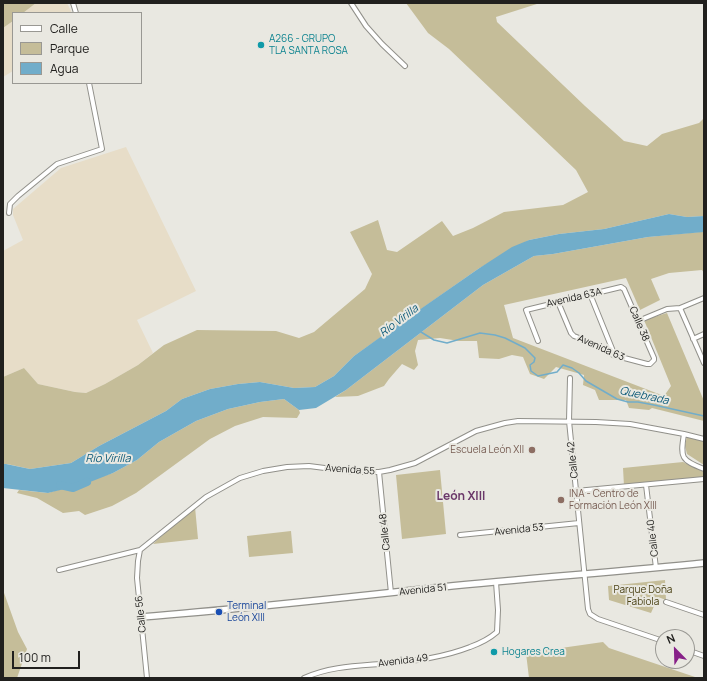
<!DOCTYPE html>
<meta charset="utf-8">
<style>
body{margin:0}
#map{position:relative;width:707px;height:681px;overflow:hidden;background:#e9e8e1;font-family:Manrope,sans-serif}
canvas{display:block}
.frame{position:absolute;inset:0;border:4px solid #21201e;pointer-events:none}
.legend{position:absolute;left:12px;top:12px;width:130px;height:72px;box-sizing:border-box;background:#e9e8e1;border:1px solid #999893;margin:0;padding:5px 7px;list-style:none;font-size:12px;color:#21201e}
.legend li{display:flex;align-items:center;gap:8px;height:20px}
.legend b{width:20px;border:1px solid #999893}
.north{position:absolute;left:655px;top:629px;width:40px;height:40px;box-sizing:border-box;background:#e9e8e1;border:1px solid #999893;border-radius:50%;rotate:337deg;font-size:11px;font-weight:700;line-height:16px;text-align:center;color:#21201e}
.north::after{content:'';display:block;margin:auto;width:14px;height:18px;background:#872088;clip-path:polygon(50% 0,100% 100%,50% 72%,0 100%)}
.scale{position:absolute;left:12px;top:651px;width:68px;height:18px;box-sizing:border-box;border:2px solid #21201e;border-top:0;padding-left:5px;font-size:12px;line-height:14px;white-space:nowrap;color:#21201e;-webkit-text-stroke:3px #e9e8e1;paint-order:stroke}
</style>
<div id="map">
<canvas width="707" height="681"></canvas>
<div class="frame"></div>
<ul class="legend">
<li><b style="height:5px;background:#fff"></b>Calle</li>
<li><b style="height:11px;background:#c5bd99"></b>Parque</li>
<li><b style="height:11px;background:#71adca"></b>Agua</li>
</ul>
<div class="north">N</div>
<div class="scale">100 m</div>
</div>
<script>
const g = document.querySelector('canvas').getContext('2d');
g.lineJoin = 'round';
function fillPath(path, color) {
  g.fillStyle = color;
  g.fill(path, 'evenodd');
}
function trace(path, color, width, dash) {
  g.strokeStyle = color;
  g.lineWidth = width;
  g.lineCap = dash ? 'butt' : 'round';
  g.setLineDash(dash || []);
  g.stroke(path);
}
function label(font, color, halo, rows, align = 'center') {
  g.font = font + ' Manrope,sans-serif';
  g.lineWidth = 4;
  g.setLineDash([]);
  g.textBaseline = 'middle';
  g.strokeStyle = halo;
  g.fillStyle = color;
  for (const [text, x, y, turn = 0] of rows) {
    g.save();
    g.translate(x, y);
    g.rotate((+turn || 0) * Math.PI / 180);
    g.textAlign = isNaN(turn) ? turn : align;
    if (halo) g.strokeText(text, 0, 0);
    g.fillText(text, 0, 0);
    g.restore();
  }
}
const industrial = new Path2D(`
 M36,3H67L72,13H23Z
 M13,21V71L3,77V28Z
 M126,147L196,291L137,320L153,353L138,365L105,384L86,393L75,392L38,384L24,368L3,377V251L23,240L13,215V209L61,168Z`);
const green = new Path2D(`
 M3,3H36L23,13H13V21L3,28Z
 M406,3H540L496,17L497,22L585,106L624,141L647,146L662,134L699,123L704,118V216L687,217L669,214L604,229L559,234L529,240L478,269L354,356L334,376L315,387L294,388L260,382L238,384L210,389L182,399L166,411L99,446L71,463L30,469L7,464H3V377L24,368L38,384L75,392L86,393L105,384L138,365L164,345L197,330L276,331L299,338L314,332L365,289L372,274L350,232L378,220L387,250L397,252L442,221L453,236L473,228L504,212L563,205L588,192L576,170L449,49L428,33Z
 M699,232H704V273L702,270L669,273L651,279L660,300L640,310L626,278L504,305L513,338L664,396L671,386L644,320L667,313L704,401V421L652,408L649,410L629,408L626,400H599L595,390L583,385L584,375L556,367L544,379L530,374L523,357L512,355L499,359L479,358L477,341H459L440,338L418,340L415,351L418,365L414,370L402,364L389,379L384,386L358,396L335,397L346,390L483,285L534,256L553,254L648,237Z
 M284,399L299,410L300,413L297,418L263,417L235,426L210,439L136,493L112,506L85,515L79,511L63,513L37,498L17,493L19,490L48,493L113,473L137,460L159,442L196,421L228,409L260,402Z
 M687,436L704,441V465L687,454L685,446Z
 M683,462L704,472V478L624,486L623,468Z
 M440,470L446,534L402,539L396,475Z
 M195,507L198,539L153,544L156,541Z
 M291,531L293,553L249,557L247,536Z
 M665,580L666,600L658,597L651,613L609,600L608,586Z
 M3,590L18,632L27,649L17,678H3Z
 M603,642L609,648L698,678H529L526,653Z`);
const water = new Path2D(`
 M669,214L687,217L704,216V232L648,237L553,254L534,256L483,285L346,390L316,408L299,410L284,399L260,402L228,409L196,421L159,442L137,460L113,473L85,484L48,493L3,488V464H6L30,469L71,463L99,446L166,411L182,399L210,389L238,384L260,382L294,388L315,387L334,376L354,356L386,333L478,269L512,247L529,240L559,234L604,229Z`);
const stream = new Path2D(`
 M421,332L434,340L447,343L480,333L495,335L505,338L525,348L535,358L534,362L530,365L531,371L538,376L557,372L563,365L572,368L579,373L586,381L617,399L628,402H638L654,405L704,416`);
const river = new Path2D(`
 M60,485L73,488L87,482`);
const street = new Path2D(`
 M73,3L76,13
 M351,3L366,26L382,44L405,66
 M9,213L10,204L18,196L57,164L102,149L89,83
 M590,294L615,356
 M680,308L704,363
 M638,321L667,309L680,308L704,298
 M693,339L704,334
 M538,341L526,310L621,287L624,289L654,358V360L650,364H647L613,355L592,343L574,336L571,333L558,302
 M570,378L569,421L588,609L590,614L598,619L663,641
 M684,434C680,458 681,460 704,469
 M379,472L391,593
 M646,485L656,568
 M576,491L704,479
 M460,535L579,523
 M140,550L138,561L137,578L147,678
 M59,570L140,550L206,497L240,478L263,471L287,467L309,466L356,472H379L390,470L415,463L476,431L505,423L518,421L596,422L630,424L684,434L704,439
 M666,602L704,615
 M687,650L704,656
 M304,678C328,667 354,666 380,664C410,662 442,658 470,647C481,643 489,639 497,632L498,610L496,582`);
const secondary = new Path2D(`
 M141,617C242,609 342,598 442,587C529,578 617,572 704,563`);
const markers = [
 [261,45,4,"#0f9aa8"],
 [532,450,4,"#8d6e63"],
 [561,500,4,"#8d6e63"],
 [219,612,4,"#1a4fb4"],
 [494,652,4,"#0f9aa8"]
];
const cultureNames = [
 ["A266 - GRUPO",269,39],
 ["TLA SANTA ROSA",269,51],
 ["Hogares Crea",502,652]
];
const streetNames = [
 ["Avenida 63A",574,298,-13],
 ["Calle 38",639,324,67],
 ["Avenida 63",601,348,24],
 ["Calle 42",573,460,-96],
 ["Avenida 55",350,470,4],
 ["Avenida 53",519,530,-6],
 ["Calle 48",385,532,-96],
 ["Calle 40",653,538,-97],
 ["Avenida 51",423,590,-6],
 ["Calle 56",141,614,-96],
 ["Avenida 49",403,661,-7]
];
const educationNames = [
 ["Escuela León XII",524,450],
 ["INA - Centro de",569,494,"left"],
 ["Formación León XIII",569,506,"left"]
];
const parkNames = [
 ["Parque Doña",643,590],
 ["Fabiola",643,602]
];
const transitNames = [
 ["Terminal",227,606],
 ["León XIII",227,618]
];
const waterNames = [
 ["Río Virilla",399,321,-37],
 ["Quebrada",644,396,12],
 ["Río Virilla",108,459]
];
const quarterNames = [
 ["León XIII",461,497]
];
fillPath(industrial, '#e7ddc8');
fillPath(green, '#c5bd99');
fillPath(water, '#71adca');
trace(stream, '#71adca', 1.5);
trace(river, '#71adca', 8);
trace(street, '#91908a', 6);
trace(secondary, '#91908a', 8);
trace(street, '#fff', 4);
trace(secondary, '#fff', 5.5);
for (const [x, y, r, color] of markers) {
  const dot = new Path2D();
  dot.arc(x, y, r, 0, 2 * Math.PI);
  g.fillStyle = color;
  g.fill(dot);
  trace(dot, '#e9e8e1', 1.5);
}
label('10px', '#0d838f', '#e9e8e1', cultureNames, 'left');
label('10px', '#21201e', '#e9e8e1', streetNames);
label('10px', '#785e54', '#e9e8e1', educationNames, 'right');
label('10px', '#4a4114', '#e9e8e1', parkNames);
label('10px', '#164399', '#e9e8e1', transitNames, 'left');
label('italic 11px', '#0c5a78', '#e9e8e1', waterNames);
label('bold 12px', '#6a3769', '#e9e8e1', quarterNames);
</script>
